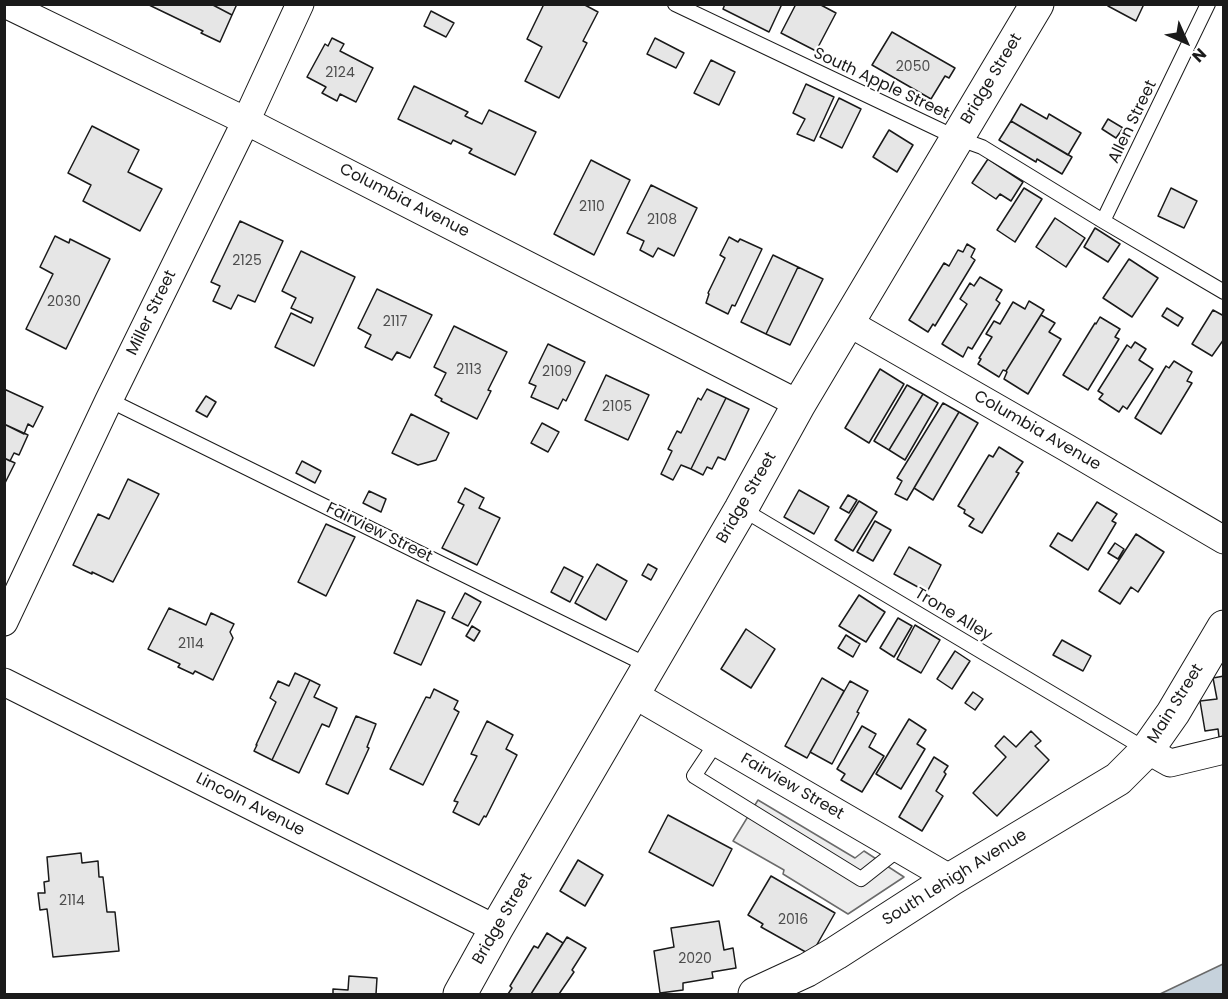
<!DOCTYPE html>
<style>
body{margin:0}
#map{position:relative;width:1228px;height:999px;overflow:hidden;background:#fff;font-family:Poppins,sans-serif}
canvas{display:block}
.frame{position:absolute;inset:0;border:6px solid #1a1a1a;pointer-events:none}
.north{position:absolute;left:1156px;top:12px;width:60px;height:60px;-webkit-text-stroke:4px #fff;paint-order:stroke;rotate:135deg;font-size:16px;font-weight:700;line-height:24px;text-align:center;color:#1a1a1a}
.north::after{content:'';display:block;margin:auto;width:21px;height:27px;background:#1a1a1a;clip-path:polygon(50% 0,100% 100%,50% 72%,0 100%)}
</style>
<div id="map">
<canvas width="1228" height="999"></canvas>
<div class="frame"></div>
<div class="north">N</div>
</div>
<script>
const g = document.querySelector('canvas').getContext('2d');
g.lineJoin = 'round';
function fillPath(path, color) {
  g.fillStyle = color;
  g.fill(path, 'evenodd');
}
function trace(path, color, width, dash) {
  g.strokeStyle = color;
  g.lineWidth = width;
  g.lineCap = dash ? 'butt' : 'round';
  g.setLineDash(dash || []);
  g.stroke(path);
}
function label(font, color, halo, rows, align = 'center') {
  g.font = font + ' Poppins,sans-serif';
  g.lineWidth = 4.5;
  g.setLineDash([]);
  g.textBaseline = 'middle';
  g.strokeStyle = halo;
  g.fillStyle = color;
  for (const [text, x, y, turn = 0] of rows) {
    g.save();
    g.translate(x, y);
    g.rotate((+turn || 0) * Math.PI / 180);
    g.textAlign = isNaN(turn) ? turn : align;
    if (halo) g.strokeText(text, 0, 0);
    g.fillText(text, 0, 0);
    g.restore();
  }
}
const parking = new Path2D(`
 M758,800L855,858L864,851L904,877L848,914L783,874L784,870L733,841Z`);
const water = new Path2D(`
 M1223,964V994H1160Z`);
const building = new Path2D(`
 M147,4H211L232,15L220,42L201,33L203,31Z
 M211,4H237L232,15Z
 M544,4H583L598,12L583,41L587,43L559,98L525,81L542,47L527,39Z
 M725,4H782L769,32L723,9Z
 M796,4H819L836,13L816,51L781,33Z
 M1108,4H1144L1136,21L1108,6Z
 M431,11L454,23L446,37L424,26Z
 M892,32L955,68L949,78L945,76L931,99L872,65Z
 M332,38L344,44L340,51L373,68L356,102L340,94L337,101L322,93L326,87L307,77L325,44L328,46Z
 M655,38L684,53L676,68L647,54Z
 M711,60L735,72L719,105L694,93Z
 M806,84L834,97L814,141L797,134L805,119L793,113Z
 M414,86L468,112L465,116L482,124L489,110L536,132L515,175L469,153L472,149L453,140L451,144L398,119Z
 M839,98L861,109L842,148L820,137Z
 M1021,104L1047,119L1049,114L1081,133L1068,155L1011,121Z
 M1108,119L1123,128L1116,138L1102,129Z
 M1011,121L1072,157L1062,174L1037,159L1036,162L999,140Z
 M92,126L139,150L128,172L162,189L140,231L83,201L91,185L68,173Z
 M889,130L913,145L897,172L873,157Z
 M988,159L1023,182L1011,201L1000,194L996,199L972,183Z
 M591,160L630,180L594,255L554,234Z
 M651,185L697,208L674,256L658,248L653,257L640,250L644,241L627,233Z
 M1024,188L1042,199L1015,242L997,230Z
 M1171,188L1197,201L1184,228L1158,216Z
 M1055,218L1085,238L1066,267L1036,247Z
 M240,221L283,241L255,302L238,295L231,309L213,301L220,286L211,282Z
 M1095,228L1120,244L1108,262L1084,247Z
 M55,236L69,243L70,239L110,259L66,349L26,329L53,274L40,267Z
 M729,237L738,242L740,239L762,249L735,306L732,305L728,314L706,303L709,294L708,293L725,258L720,255Z
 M967,244L975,249L971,257L975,260L935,326L933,324L928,332L909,320L944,263L949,266L958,250L963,252Z
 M301,251L355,277L314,366L275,347L291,313L311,323L313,318L291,308L296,298L282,291Z
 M773,255L798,267L766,334L741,322Z
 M1129,259L1158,278L1132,317L1103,298Z
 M798,267L823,279L790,345L766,334Z
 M980,277L1002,290L996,300L1000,303L972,349L968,347L963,357L942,344L967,304L960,299L970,283L974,286Z
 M377,289L432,315L410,358L397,352L392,360L365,347L371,335L358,328Z
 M1029,301L1044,310L1006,371L1003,370L999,377L978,364L981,359L979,358L992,337L986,334L994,321L1000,324L1013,302L1025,309Z
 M1167,308L1183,318L1178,326L1162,316Z
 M1213,310L1224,316V339L1212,356L1192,344Z
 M1041,315L1055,323L1049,332L1061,339L1028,394L1004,379L1007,372L1006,371Z
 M1100,317L1120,329L1115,337L1119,339L1088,390L1063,375L1095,323L1096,324Z
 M454,326L507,352L488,390L491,391L477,419L441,401L442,399L435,395L446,373L434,367Z
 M1135,342L1146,349L1139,360L1153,369L1127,409L1123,406L1119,412L1099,399L1103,394L1098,391L1127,345L1131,348Z
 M548,344L585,362L566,401L563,399L558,409L531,397L536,386L529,383Z
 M1174,361L1192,372L1187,381L1192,383L1161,434L1135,418L1166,366L1169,368Z
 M880,369L904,384L869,443L845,428Z
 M606,375L649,395L628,440L585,420Z
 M907,385L923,394L889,450L874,441Z
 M4,389L43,407L33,427L28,424L24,434L4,424Z
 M707,389L726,398L691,469L681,465L673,480L661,474L672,451L668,449L677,431L681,433L698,398L701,400Z
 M923,394L938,403L905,460L889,450Z
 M206,396L216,402L207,417L196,411Z
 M726,398L749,409L725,460L718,457L712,469L707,467L703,475L691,469Z
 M943,403L959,412L907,500L895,494L902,481L897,478Z
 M959,412L978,423L933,500L914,488Z
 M411,414L449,433L436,460L418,465L392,453Z
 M542,423L559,432L548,452L531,443Z
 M4,424L28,435L19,455L14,453L10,461L4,458Z
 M999,447L1023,462L1016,472L1019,473L982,533L969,526L974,519L964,513L965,510L958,506L989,455L993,457Z
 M4,458L15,463L5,483H4Z
 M302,461L321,471L315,483L296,473Z
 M128,479L159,494L113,582L92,572V574L73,565L98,514L109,519Z
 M465,488L484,498L479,508L500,518L477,565L442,548L464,505L458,502Z
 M799,490L829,507L814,534L784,517Z
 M369,491L386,499L381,512L363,503Z
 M848,495L857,500L849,513L840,508Z
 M859,501L877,512L853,551L835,540Z
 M1097,502L1117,514L1112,521L1116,523L1088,570L1050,546L1058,533L1072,541Z
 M875,521L891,530L873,561L857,552Z
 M326,524L355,537L326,596L298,582Z
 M1136,534L1164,552L1138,592L1131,587L1120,604L1099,591Z
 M1115,543L1124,549L1118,559L1108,553Z
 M909,547L941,565L927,592L894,574Z
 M597,564L627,581L606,620L575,603Z
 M648,564L657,569L651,580L642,575Z
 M564,567L583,577L570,602L551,592Z
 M465,593L481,602L468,626L452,618Z
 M859,595L885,612L866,642L839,626Z
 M417,600L445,612L421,665L394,653Z
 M169,608L206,625L211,613L234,624L230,632L233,638L213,680L195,671L193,674L178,667L180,664L148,649Z
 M898,618L912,626L894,657L880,648Z
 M915,625L940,640L921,673L897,659Z
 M472,626L480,631L474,641L466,636Z
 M746,629L775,649L751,688L721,669Z
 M846,635L860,644L853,657L838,648Z
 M1062,640L1091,656L1083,671L1053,655Z
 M955,651L970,661L952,689L937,679Z
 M295,673L310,680L272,760L254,751L257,745H256L276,702L270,698L278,681L289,686Z
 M1224,676V736L1219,737L1218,729L1205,731L1200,701L1217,699L1213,678Z
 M822,678L844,691L807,758L785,746Z
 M310,680L320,685L314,697L337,708L329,727L322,724L299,773L272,760Z
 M850,681L868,691L857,712L859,713L832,764L810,752Z
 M434,689L458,701L454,709L459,712L423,785L390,769L426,697L430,698Z
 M973,692L983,699L975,710L965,703Z
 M356,716L376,724L367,747L369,748L348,794L326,784Z
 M909,719L926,730L917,744L925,749L901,789L876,774Z
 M487,721L513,735L506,749L517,755L486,817L484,816L479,825L453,812L458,802L454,801L477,756L471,754Z
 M862,726L876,734L869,747L884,756L862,792L841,780L845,774L837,769Z
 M1031,731L1041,741L1035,746L1049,760L997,816L973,793L1006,757L995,746L1004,736L1016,747Z
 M934,757L948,766L944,772L946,774L936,791L943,796L922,831L899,817Z
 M668,815L732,849L713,886L649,852Z
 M81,853L82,863L98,861L99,877H103L107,912H115L119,951L53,957L47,909L40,910L38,893H45L44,882L49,881L47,857Z
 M578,860L603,875L585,906L560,891Z
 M771,876L835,913L811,955L761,927L763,924L748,915Z
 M719,921L724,950L733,948L736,968L712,972L713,978L683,983V990L660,993L654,951L674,947L671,928Z
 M547,933L563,943L531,994H508L512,988L510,986L534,946L538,948Z
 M567,937L586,948L572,970L574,972L559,994H531Z
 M349,976L377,978L376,994H333V989L348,990Z`);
const lane = new Path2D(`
 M675,4L957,138L982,147L1103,221L1224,292
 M1103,221L1208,4
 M109,400L649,666
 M742,509L1147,750
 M716,743L694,776L861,879L899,849`);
const street = new Path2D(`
 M5,4L246,121L799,404
 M849,323L1067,448L1224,540
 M4,622L109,400L246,121L300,4
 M4,682L496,929
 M633,694L951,879
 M1147,750L1170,763L1224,750`);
const secondary = new Path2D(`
 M460,994L496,929L741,509L799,404L1037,4
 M755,994L807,970L836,953L951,879L1118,779L1147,750L1173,713L1224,627`);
const numberNames = [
 ["2050",913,67],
 ["2124",340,73],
 ["2110",592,207],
 ["2108",662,220],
 ["2125",247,261],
 ["2030",64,302],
 ["2117",395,322],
 ["2113",469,370],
 ["2109",557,372],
 ["2105",617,407],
 ["2114",191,644],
 ["2114",72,901],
 ["2016",793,920],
 ["2020",695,959]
];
const streetNames = [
 ["Bridge Street",992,79,-59],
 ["South Apple Street",881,84,25],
 ["Allen Street",1133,122,-64],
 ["Columbia Avenue",404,201,27],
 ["Miller Street",152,313,-64],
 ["Columbia Avenue",1037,431,30],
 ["Bridge Street",747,498,-60],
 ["Fairview Street",379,533,26],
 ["Trone Alley",953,615,31],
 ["Main Street",1176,704,-58],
 ["Fairview Street",792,787,30],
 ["Lincoln Avenue",250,805,27],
 ["South Lehigh Avenue",955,878,-32],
 ["Bridge Street",503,919,-60]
];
fillPath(parking, '#ededed');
trace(parking, '#6a6a6a', 1.5);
fillPath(water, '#c6d2dc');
trace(water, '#6a6a6a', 1.5);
fillPath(building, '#e6e6e6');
trace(building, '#1a1a1a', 1.5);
trace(lane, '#1a1a1a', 16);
trace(street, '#1a1a1a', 29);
trace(secondary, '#1a1a1a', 35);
trace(lane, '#fff', 14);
trace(street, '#fff', 27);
trace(secondary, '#fff', 33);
label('14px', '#4d4d4d', null, numberNames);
label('16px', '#1a1a1a', '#fff', streetNames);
</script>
